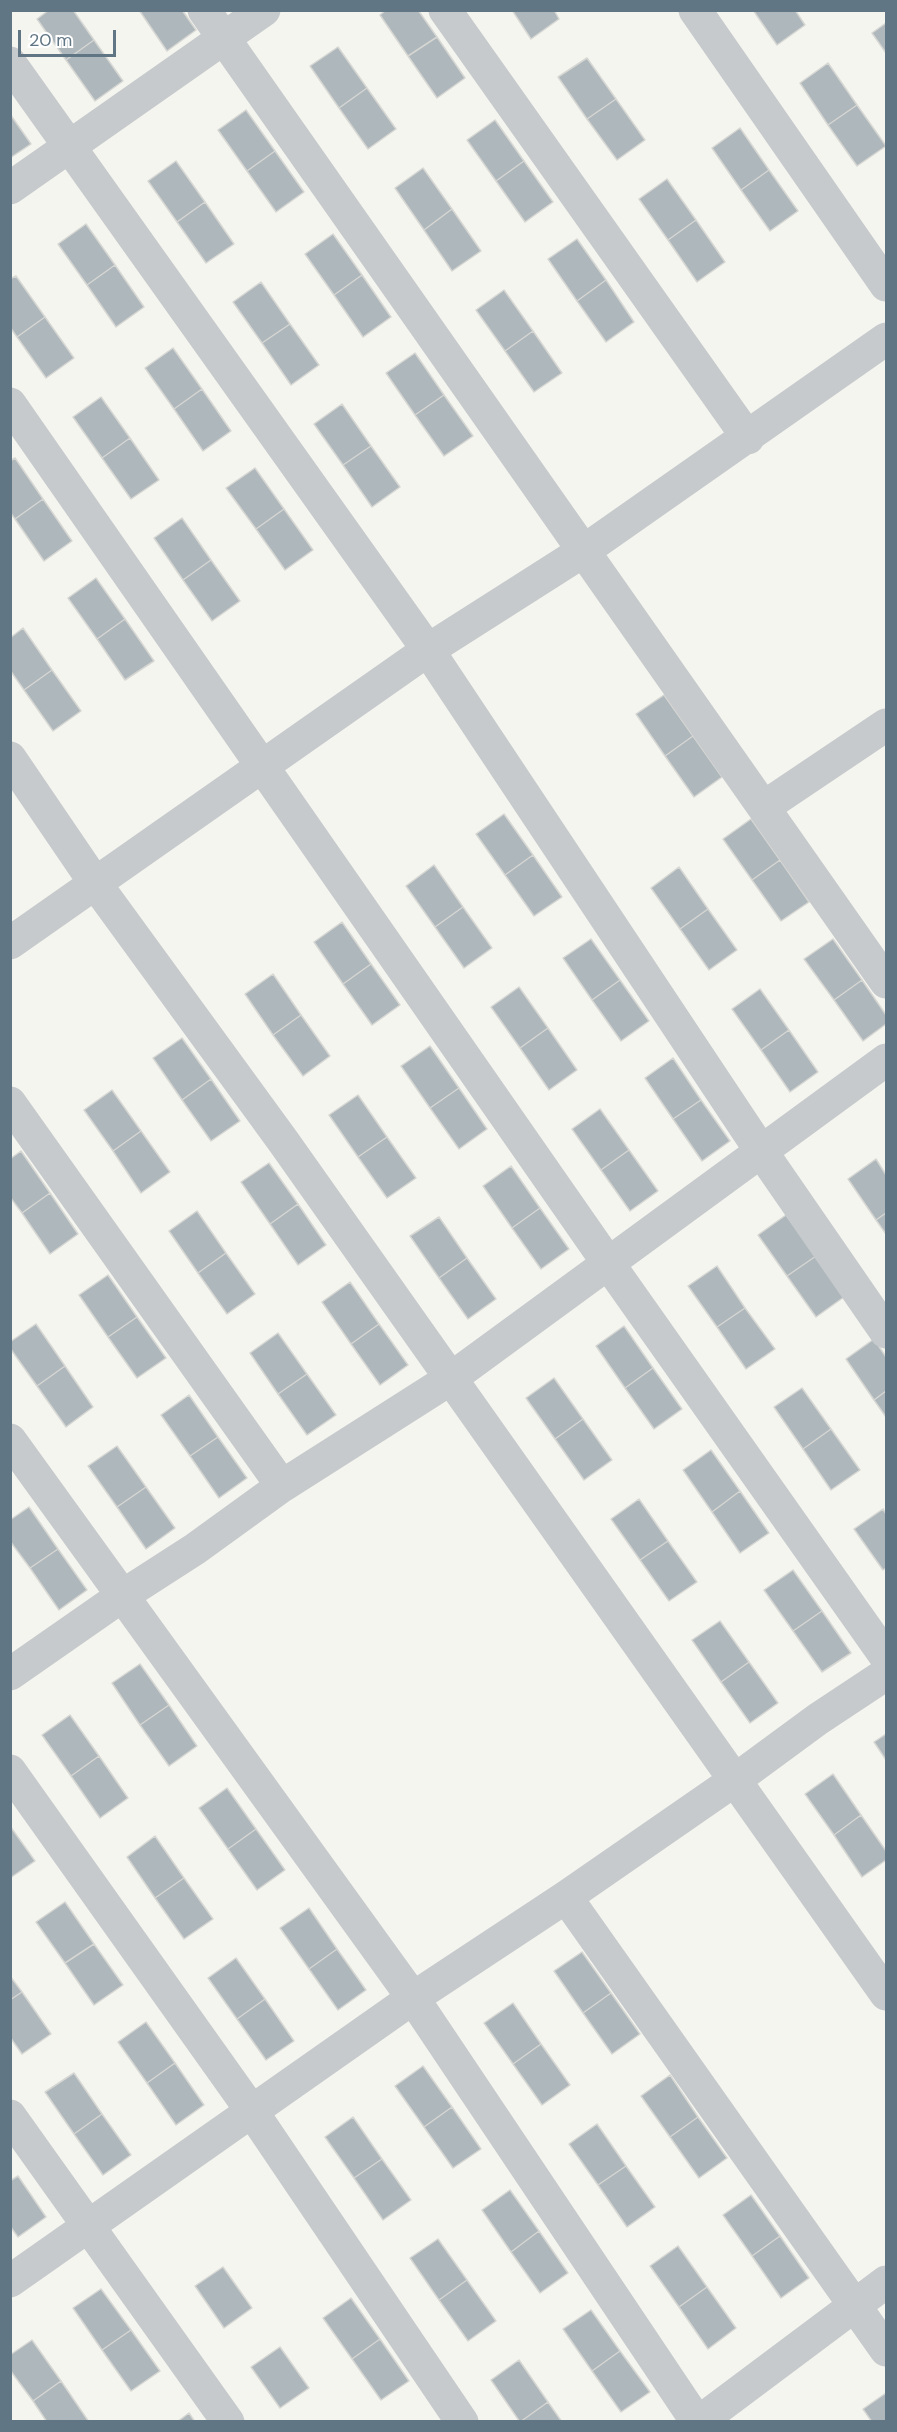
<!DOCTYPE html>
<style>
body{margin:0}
#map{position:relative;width:897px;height:2432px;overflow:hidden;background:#f5f5f0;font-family:"DM Sans",sans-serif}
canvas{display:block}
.frame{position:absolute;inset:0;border:12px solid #607684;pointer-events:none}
.scale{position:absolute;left:18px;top:30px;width:98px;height:27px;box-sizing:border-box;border:3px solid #607684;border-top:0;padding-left:8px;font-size:18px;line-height:21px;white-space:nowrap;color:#607684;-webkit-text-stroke:4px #fff;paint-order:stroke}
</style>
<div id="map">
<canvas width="897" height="2432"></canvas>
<div class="frame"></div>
<div class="scale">20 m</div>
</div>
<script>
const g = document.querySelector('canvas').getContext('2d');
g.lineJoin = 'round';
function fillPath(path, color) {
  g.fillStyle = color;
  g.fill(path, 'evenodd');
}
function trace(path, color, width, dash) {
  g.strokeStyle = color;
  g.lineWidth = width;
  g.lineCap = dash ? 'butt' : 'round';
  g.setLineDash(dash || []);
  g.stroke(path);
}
const building = new Path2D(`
 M49,10H73L94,40L66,60L37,19Z
 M139,10H182L196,30L167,51Z
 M386,10H418L437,37L408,56L380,15Z
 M512,10H554L559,19L531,39Z
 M753,10H795L805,25L777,45Z
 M886,23V53L872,33Z
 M437,37L465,78L437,98L408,56Z
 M94,40L123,81L95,101L66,60Z
 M338,47L367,88L339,108L310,66Z
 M587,58L616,99L587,119L558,77Z
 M828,63L857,105L828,125L800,83Z
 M367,88L396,129L368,149L339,108Z
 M616,99L645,140L617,160L587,119Z
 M857,105L886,146L857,166L828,125Z
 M246,110L275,151L247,171L218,130Z
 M10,114L31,144L10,158Z
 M495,120L524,161L496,181L467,140Z
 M740,128L769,170L741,190L712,148Z
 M275,151L304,192L276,212L247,171Z
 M176,161L205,202L177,222L148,181Z
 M524,161L553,202L525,222L496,181Z
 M423,168L452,209L424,230L395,188Z
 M769,170L798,211L770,231L741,190Z
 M667,179L696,220L668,240L639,199Z
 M205,202L234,244L206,263L177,222Z
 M452,209L481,251L452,271L424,230Z
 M696,220L725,262L697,282L668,240Z
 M86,224L115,265L87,285L58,244Z
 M333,234L362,275L334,295L305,254Z
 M577,239L606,280L577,301L548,259Z
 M115,265L144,307L116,327L87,285Z
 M362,275L391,317L363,337L334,295Z
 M16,276L45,317L17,337L10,327V279Z
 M606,280L634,322L606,342L577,301Z
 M261,282L290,324L262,343L233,302Z
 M504,290L533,331L505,351L476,310Z
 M45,317L74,358L46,378L17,337Z
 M290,324L319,365L291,385L262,343Z
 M533,331L562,373L534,392L505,351Z
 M173,348L202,389L174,409L145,368Z
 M415,353L444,395L415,415L386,373Z
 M202,389L231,431L203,451L174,409Z
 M444,395L473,436L444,456L415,415Z
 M101,397L130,438L102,458L73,417Z
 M342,404L371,446L343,465L314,424Z
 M130,438L159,480L131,499L102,458Z
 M371,446L400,487L372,507L343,465Z
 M15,458L43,499L15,519L10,512V461Z
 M255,468L284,509L256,529L226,488Z
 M43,499L72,541L44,561L15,519Z
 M284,509L313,550L285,570L256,529Z
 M182,518L211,560L183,580L154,538Z
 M211,560L240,601L212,621L183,580Z
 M96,578L125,619L97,639L68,598Z
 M125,619L154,661L125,680L97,639Z
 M23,628L52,670L24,690L10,670V638Z
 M52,670L81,711L53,731L24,690Z
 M664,695L693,736L665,756L636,714Z
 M693,736L722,777L694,797L665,756Z
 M504,814L533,855L505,875L476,834Z
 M751,819L780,860L752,880L723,839Z
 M533,855L562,897L534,916L505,875Z
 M780,860L809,902L781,921L752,880Z
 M434,865L463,907L435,927L406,886Z
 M679,867L708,909L680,929L651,888Z
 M463,907L492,948L464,968L435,927Z
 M708,909L737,950L709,970L680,929Z
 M342,922L371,964L343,984L314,942Z
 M591,939L620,980L592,1000L563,958Z
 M833,939L862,980L834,1000L804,959Z
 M371,964L400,1005L372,1025L343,984Z
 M273,974L301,1015L273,1035L245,994Z
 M620,980L649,1021L621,1041L592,1000Z
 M862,980L886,1015V1024L863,1041L834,1000Z
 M519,987L548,1028L520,1048L491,1007Z
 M760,989L789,1030L761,1050L732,1009Z
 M301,1015L330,1056L303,1076L273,1035Z
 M548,1028L577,1070L549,1090L520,1048Z
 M789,1030L818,1072L790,1092L761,1050Z
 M182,1038L211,1079L182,1100L153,1058Z
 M430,1046L459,1088L430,1108L401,1066Z
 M673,1058L701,1100L673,1119L645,1078Z
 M211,1079L240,1121L211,1141L182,1100Z
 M459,1088L487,1129L459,1149L430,1108Z
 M112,1090L141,1131L113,1151L84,1110Z
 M358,1095L387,1137L358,1157L329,1115Z
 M701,1100L730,1141L702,1161L673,1119Z
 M600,1109L629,1150L601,1170L572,1129Z
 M141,1131L170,1172L141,1193L113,1151Z
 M387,1137L416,1178L387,1198L358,1157Z
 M629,1150L658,1191L630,1211L601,1170Z
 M21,1151L50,1193L22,1213L10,1197V1159Z
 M876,1159L886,1175V1213L876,1220L848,1179Z
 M269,1163L298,1204L270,1224L241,1182Z
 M511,1166L540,1208L512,1228L483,1186Z
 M50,1193L78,1234L50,1254L22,1213Z
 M298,1204L326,1245L298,1265L270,1224Z
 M540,1208L569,1249L541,1269L512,1228Z
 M197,1211L226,1253L198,1273L169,1231Z
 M886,1213V1234L876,1220Z
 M786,1215L816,1256L787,1276L758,1235Z
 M439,1217L467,1258L439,1278L410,1236Z
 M226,1253L255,1294L227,1314L198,1273Z
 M816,1256L844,1297L816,1317L787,1276Z
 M467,1258L496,1299L468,1319L439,1278Z
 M717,1266L745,1308L717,1327L688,1286Z
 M108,1275L137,1317L108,1337L79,1295Z
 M350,1282L379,1324L351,1344L322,1302Z
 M745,1308L775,1349L746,1369L717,1327Z
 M137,1317L166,1358L137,1378L108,1337Z
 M36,1324L65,1366L37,1386L10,1348V1342Z
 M379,1324L408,1365L380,1385L351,1344Z
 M624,1326L653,1368L625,1388L596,1346Z
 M278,1333L307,1374L278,1394L250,1353Z
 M874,1339L886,1357V1391L874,1400L846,1359Z
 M65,1366L93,1407L66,1427L37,1386Z
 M653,1368L682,1409L654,1429L625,1388Z
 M307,1374L336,1415L307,1435L278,1394Z
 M554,1378L583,1419L555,1439L526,1398Z
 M802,1388L831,1429L803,1449L774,1407Z
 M886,1391V1417L874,1400Z
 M189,1395L218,1437L190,1456L161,1415Z
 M583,1419L612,1460L584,1480L555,1439Z
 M831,1429L860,1470L831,1490L803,1449Z
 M218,1437L247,1478L219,1498L190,1456Z
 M117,1446L146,1487L117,1507L88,1466Z
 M711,1450L740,1491L712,1512L683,1470Z
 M146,1487L175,1528L146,1549L117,1507Z
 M740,1491L769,1533L740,1553L712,1512Z
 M639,1499L668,1541L640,1560L611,1519Z
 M29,1507L58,1549L30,1568L10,1541V1520Z
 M883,1509L886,1514V1568L883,1570L854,1529Z
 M668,1541L697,1582L669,1601L640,1560Z
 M58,1549L87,1590L59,1610L30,1568Z
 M793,1570L822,1611L793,1631L764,1590Z
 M822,1611L851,1653L822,1672L793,1631Z
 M720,1621L749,1662L721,1682L692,1640Z
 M749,1662L778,1703L750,1723L721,1682Z
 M140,1664L169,1705L140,1725L112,1683Z
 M169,1705L197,1746L169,1766L140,1725Z
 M70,1715L99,1756L71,1776L42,1735Z
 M886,1734V1760L874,1742Z
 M99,1756L128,1798L100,1818L71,1776Z
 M833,1774L861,1815L834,1835L805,1794Z
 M227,1788L256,1829L228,1849L199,1808Z
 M861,1815L886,1851V1860L862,1877L834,1835Z
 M10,1826L35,1861L10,1878Z
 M256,1829L285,1870L257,1890L228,1849Z
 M155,1836L184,1878L155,1898L127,1857Z
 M184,1878L213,1919L184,1939L155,1898Z
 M65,1902L94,1944L65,1963L36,1922Z
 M309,1908L337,1949L309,1969L280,1928Z
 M94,1944L123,1985L94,2005L65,1963Z
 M337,1949L366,1990L338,2010L309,1969Z
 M582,1952L611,1993L583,2013L554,1971Z
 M236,1958L265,1999L237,2019L208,1978Z
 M10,1976L22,1992L10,2000Z
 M22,1992L51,2034L22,2054L10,2037V2000Z
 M611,1993L640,2034L612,2054L583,2013Z
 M265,1999L294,2041L266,2060L237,2019Z
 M513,2003L541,2044L513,2064L484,2023Z
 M146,2022L175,2063L147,2083L118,2042Z
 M541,2044L570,2085L542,2105L513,2064Z
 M175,2063L204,2105L176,2125L147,2083Z
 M423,2066L452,2107L424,2127L395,2086Z
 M74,2073L102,2114L74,2134L45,2092Z
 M670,2075L698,2117L670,2137L641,2096Z
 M452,2107L481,2149L453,2168L424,2127Z
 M102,2114L131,2155L103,2175L74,2134Z
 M353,2117L382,2159L354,2178L325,2137Z
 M698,2117L727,2158L699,2178L670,2137Z
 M597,2124L626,2166L598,2185L569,2144Z
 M382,2159L411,2200L383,2220L354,2178Z
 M626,2166L655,2207L627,2227L598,2185Z
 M18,2176L46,2217L18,2237L10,2226V2181Z
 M510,2190L539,2231L511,2252L482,2210Z
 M751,2195L780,2236L752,2256L723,2215Z
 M539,2231L568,2273L540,2293L511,2252Z
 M780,2236L809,2278L781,2298L752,2256Z
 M438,2239L467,2280L439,2300L410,2258Z
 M678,2246L707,2287L679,2307L650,2266Z
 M223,2267L252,2308L224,2328L195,2286Z
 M467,2280L496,2321L468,2341L439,2300Z
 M707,2287L736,2328L708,2349L679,2307Z
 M101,2289L131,2330L102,2350L73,2308Z
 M351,2298L380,2339L352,2359L323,2318Z
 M591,2310L620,2351L592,2371L563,2329Z
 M131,2330L160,2371L131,2391L102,2350Z
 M380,2339L409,2381L381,2400L352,2359Z
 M32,2340L61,2381L33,2401L10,2370V2355Z
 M280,2347L309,2388L280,2408L251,2367Z
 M620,2351L650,2392L621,2412L592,2371Z
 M519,2360L548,2402L520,2422L491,2380Z
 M61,2381L89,2422H47L33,2401Z
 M886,2393V2422H872L863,2409Z
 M548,2402L562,2422H520Z
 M189,2413L195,2422H177Z`);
const street = new Path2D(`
 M204,10L886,982
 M445,10L748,438
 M695,10L886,285
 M10,63L428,650L761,1151L886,1332
 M10,188L264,10
 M10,404L608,1263L886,1657
 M10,758L95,883L283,1141L886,1994
 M764,807L886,725
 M10,943L428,650L585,550L886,339
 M10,1103L282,1486
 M10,1440L413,1998L697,2422
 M10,1674L122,1596L195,1549L282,1486L450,1379L886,1060
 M10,1771L251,2110L462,2422
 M566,1897L886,2350
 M10,2116L228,2422
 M10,2281L413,1998L566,1897L735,1780L818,1719L886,1674
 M699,2422L886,2282`);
fillPath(building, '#aeb7bb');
trace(building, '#d6d6d3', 1.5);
trace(street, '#c6cacc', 33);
</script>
